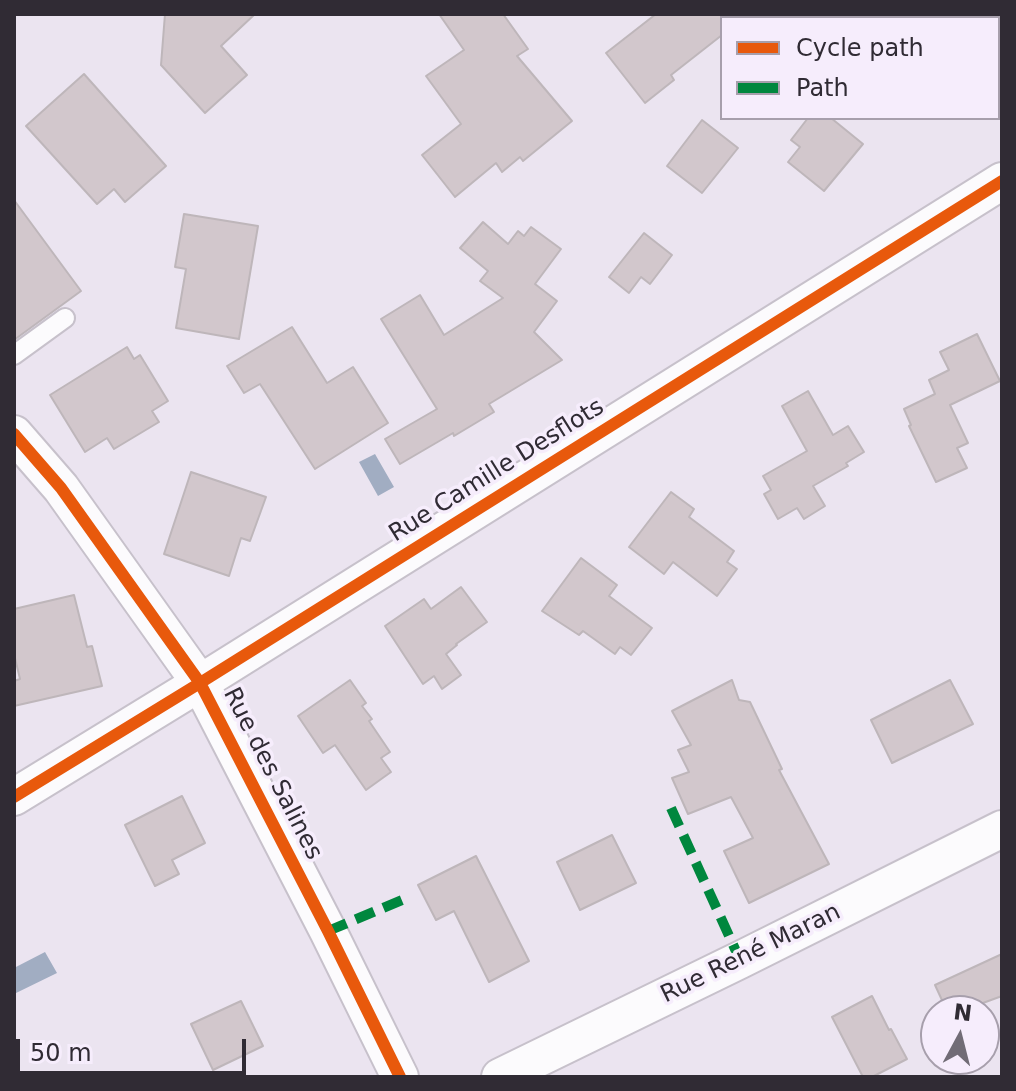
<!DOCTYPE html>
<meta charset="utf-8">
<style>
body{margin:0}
#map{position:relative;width:1016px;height:1091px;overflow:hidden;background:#ebe4f0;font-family:"DejaVu Sans",sans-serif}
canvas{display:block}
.frame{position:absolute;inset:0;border:16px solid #302b34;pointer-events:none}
.legend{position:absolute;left:720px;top:16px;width:280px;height:104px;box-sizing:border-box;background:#f6edfc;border:2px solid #a79fac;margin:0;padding:10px 14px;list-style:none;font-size:24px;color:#302b34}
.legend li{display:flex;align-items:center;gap:16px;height:40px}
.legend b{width:40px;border:2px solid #a79fac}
.north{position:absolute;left:920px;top:995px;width:80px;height:80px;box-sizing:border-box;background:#f6edfc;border:2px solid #a79fac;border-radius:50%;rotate:7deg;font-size:22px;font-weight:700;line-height:32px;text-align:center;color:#302b34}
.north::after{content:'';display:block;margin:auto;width:28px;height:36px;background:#716c76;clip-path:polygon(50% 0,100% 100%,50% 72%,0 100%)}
.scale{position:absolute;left:16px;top:1039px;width:230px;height:36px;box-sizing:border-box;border:4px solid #302b34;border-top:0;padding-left:10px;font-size:24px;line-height:28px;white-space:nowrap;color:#302b34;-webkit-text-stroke:6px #f6edfc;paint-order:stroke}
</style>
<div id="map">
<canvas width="1016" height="1091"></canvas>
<div class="frame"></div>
<ul class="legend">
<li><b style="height:10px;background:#e8590c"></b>Cycle path</li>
<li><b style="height:10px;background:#00873e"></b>Path</li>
</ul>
<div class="north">N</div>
<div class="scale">50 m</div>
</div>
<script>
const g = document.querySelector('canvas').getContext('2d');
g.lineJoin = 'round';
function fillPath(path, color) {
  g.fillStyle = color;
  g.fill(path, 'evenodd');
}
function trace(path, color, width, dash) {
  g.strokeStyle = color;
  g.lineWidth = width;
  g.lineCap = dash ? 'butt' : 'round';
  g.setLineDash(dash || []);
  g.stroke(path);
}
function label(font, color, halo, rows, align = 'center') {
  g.font = font + ' "DejaVu Sans",sans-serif';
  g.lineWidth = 7;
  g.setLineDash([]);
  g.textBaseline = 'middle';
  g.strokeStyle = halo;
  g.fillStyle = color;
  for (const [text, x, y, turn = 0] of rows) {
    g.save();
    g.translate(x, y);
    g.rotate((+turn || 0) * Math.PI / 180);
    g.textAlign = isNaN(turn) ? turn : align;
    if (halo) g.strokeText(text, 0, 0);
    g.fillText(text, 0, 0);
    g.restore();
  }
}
const water = new Path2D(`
 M375,454L394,487L378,496L359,462Z
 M45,952L57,973L14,994V968Z`);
const building = new Path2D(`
 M165,14H255L221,46L247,75L205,113L161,65Z
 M439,14H503L528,49L517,56L572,121L523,161L520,157L502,172L496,163L455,197L422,155L461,124L426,76L464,50Z
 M656,14H722V35L671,75L674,80L645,103L606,53Z
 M84,74L166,166L125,202L114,189L97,204L26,126Z
 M808,118H831L863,144L824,191L788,162L800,147L791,140Z
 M702,120L738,148L702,193L667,166Z
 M14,200L81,291L14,340Z
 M184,214L258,226L239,339L176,328L186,269L175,267Z
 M483,222L508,244L518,231L524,236L531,227L561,249L535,284L557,301L534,332L562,360L489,404L494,412L454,436L453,433L400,464L385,439L437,409L381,319L420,295L444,335L503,298L480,281L488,271L460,248Z
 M644,233L672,255L650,284L641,277L629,293L609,277Z
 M292,327L327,383L353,367L388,423L315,469L260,384L244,393L227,366Z
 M977,334L1000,381L950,405L968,443L957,448L967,468L936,482L909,426L911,425L904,409L935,394L929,380L949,370L940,352Z
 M127,347L134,359L140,355L168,401L152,411L159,422L114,449L107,438L85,452L50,395Z
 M808,391L833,435L848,426L864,452L846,463L848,466L813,486L825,506L804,519L797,508L778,519L764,494L771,490L763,476L807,451L782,406Z
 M191,472L266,497L250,541L241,538L229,576L164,554Z
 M671,492L694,509L689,517L734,551L727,562L737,569L717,596L673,562L664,574L629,547Z
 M581,558L617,585L609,596L652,628L631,655L620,647L615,654L583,631L579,635L542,611Z
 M461,587L487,622L456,644L457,645L446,654L461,675L442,689L434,676L423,684L385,626L424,599L431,609Z
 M74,595L87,647L92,646L102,686L14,706V681L20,679L14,654V609Z
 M350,680L366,703L362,706L372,719L369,721L390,752L381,758L391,772L366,790L335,745L323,753L298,716Z
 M732,680L739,700L750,702L782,769L779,770L829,864L749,903L724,851L753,838L731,797L688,814L672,778L689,772L678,750L691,745L672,711Z
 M950,680L973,724L892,763L871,720Z
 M182,796L205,843L172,860L179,874L155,886L125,825Z
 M612,835L636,883L580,910L557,862Z
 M476,856L529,961L489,982L454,911L436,920L418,885Z
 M1002,954V996L961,1011H947L935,985Z
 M872,996L889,1030L891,1029L907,1059L872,1077H863L832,1017Z
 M241,1001L263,1046L213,1070L191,1024Z`);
const lane = new Path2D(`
 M14,355L65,318`);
const street = new Path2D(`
 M14,434L61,488L200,683L328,931L400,1077
 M14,797L200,683L1002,181
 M500,1077L740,960L1002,829`);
const quiet = new Path2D(`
 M671,808L740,960
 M328,931L402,900`);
const cycleway = new Path2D(`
 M14,434L61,488L200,683L328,931L400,1077
 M14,797L200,683L1002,181`);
const streetNames = [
 ["Rue Camille Desflots",497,471,-32],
 ["Rue des Salines",272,774,63],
 ["Rue René Maran",751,954,-26]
];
fillPath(water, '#a1adc2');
fillPath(building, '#d2c7cc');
trace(building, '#beb6ba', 2);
trace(lane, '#c7c1cb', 22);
trace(street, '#c7c1cb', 40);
trace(lane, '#fcfbfd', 18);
trace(street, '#fcfbfd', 36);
trace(quiet, '#00873e', 10, [20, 10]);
trace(cycleway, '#e8590c', 12);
label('24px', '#302b34', '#f6edfc', streetNames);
</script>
